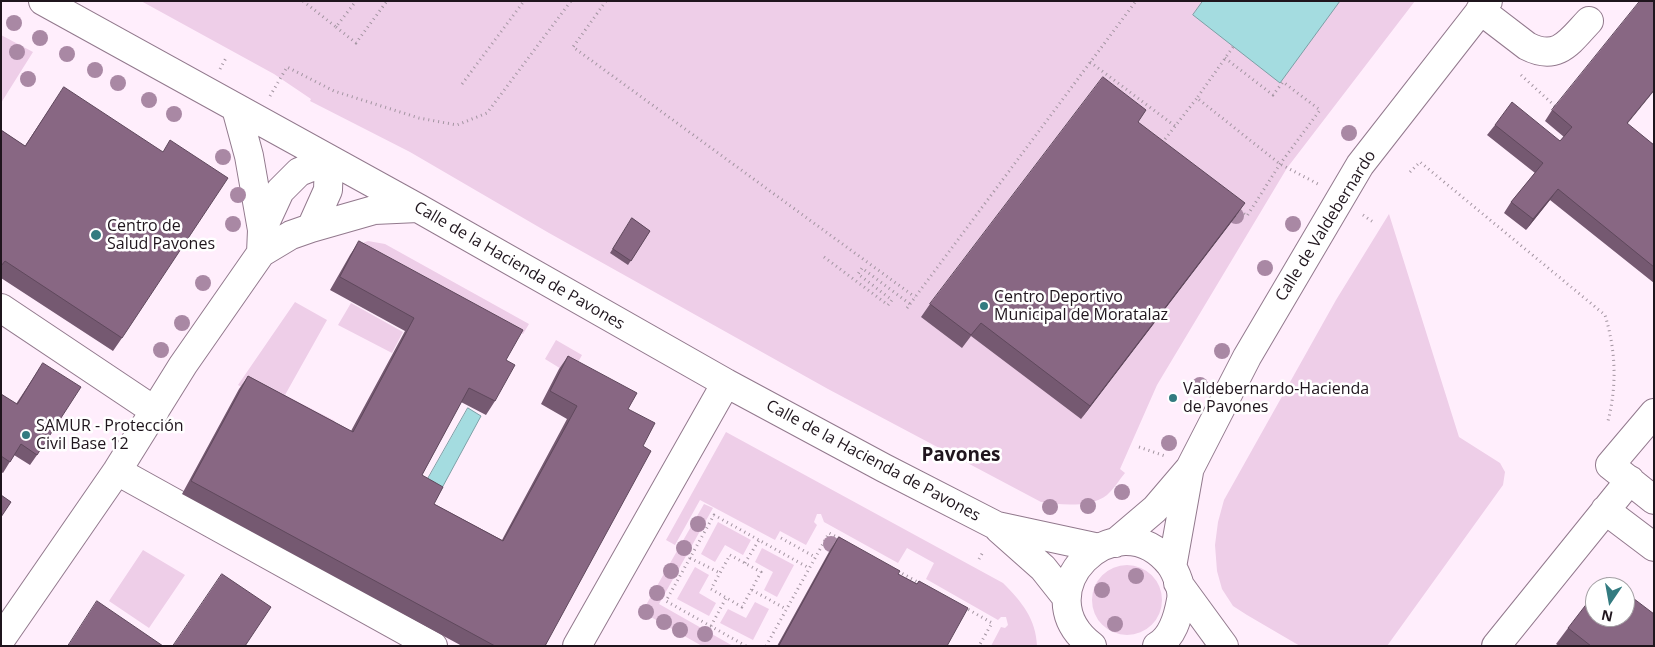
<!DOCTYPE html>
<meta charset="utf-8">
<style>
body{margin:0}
#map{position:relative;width:1655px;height:647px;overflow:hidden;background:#ffeefc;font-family:"Open Sans",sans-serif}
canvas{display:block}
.frame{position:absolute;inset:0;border:2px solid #1f151d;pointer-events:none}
.north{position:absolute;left:1585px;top:577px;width:50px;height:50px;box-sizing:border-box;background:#fff;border:1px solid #a5a1a5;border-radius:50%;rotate:192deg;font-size:14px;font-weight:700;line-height:20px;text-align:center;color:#1f151d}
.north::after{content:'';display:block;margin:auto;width:18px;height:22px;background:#337b80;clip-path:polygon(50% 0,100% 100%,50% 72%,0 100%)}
</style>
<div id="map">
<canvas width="1655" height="647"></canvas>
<div class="frame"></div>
<div class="north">N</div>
</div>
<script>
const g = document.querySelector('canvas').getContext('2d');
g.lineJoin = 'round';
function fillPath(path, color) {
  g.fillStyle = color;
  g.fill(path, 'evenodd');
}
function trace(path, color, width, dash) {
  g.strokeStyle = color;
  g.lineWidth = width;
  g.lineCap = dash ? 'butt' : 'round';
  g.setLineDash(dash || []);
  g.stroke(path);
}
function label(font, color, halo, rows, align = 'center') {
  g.font = font + ' "Open Sans",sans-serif';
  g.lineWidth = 5;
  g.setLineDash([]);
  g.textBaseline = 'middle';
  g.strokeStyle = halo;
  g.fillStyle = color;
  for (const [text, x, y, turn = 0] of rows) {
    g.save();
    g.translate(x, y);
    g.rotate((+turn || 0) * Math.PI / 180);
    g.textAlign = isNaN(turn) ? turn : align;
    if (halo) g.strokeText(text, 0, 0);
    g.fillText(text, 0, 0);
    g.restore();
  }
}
const green = new Path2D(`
 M141,1H1415L1287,168L1157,385L1120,469L1125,473C1119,480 1114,489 1107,495C1091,508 1060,505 1041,502L828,389L549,233L410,152L310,101L311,99L274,74Z
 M1,35L33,52L1,103Z
 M1389,214L1459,437L1500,463L1505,472L1503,485L1387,646H1300L1247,615L1233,606L1222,589L1217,571L1215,545L1218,522L1224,500L1336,300Z
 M368,241L385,244L529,324L523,334L360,244Z
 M295,302L327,320L285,395L335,421L328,435L238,385Z
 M351,303L403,332L392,353L338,325Z
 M556,340L582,355L571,375L545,359Z
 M726,432L1003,583C1022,602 1036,619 1037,646H991L1001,627L1005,628L1008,625L1006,617H1001L998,620L926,579L934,563L907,548L898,563L824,522L821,514H817L814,522L817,525L806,545L780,531L775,540L700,500L675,545L666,540Z
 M704,504L713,508L659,604L733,646H702L642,612Z
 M718,522L751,540L743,555L725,545L715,562L701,554Z
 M762,548L794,565L777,597L764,590L773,572L755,562Z
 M143,550L185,575L149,628L109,601Z
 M1092 600a35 35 0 1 1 70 0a35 35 0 1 1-70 0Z
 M695,567L709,575L699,593L716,603L709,616L677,599Z
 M755,602L769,609L753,640L720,623L728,609L746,618Z`);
const water = new Path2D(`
 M1203,1H1340L1280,83L1193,15Z
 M468,408L481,416L436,499L421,491Z`);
const path = new Path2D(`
 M303,1L336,27L356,1
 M606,1L573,47L915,297
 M336,27L356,43L387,1
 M1233,47L1197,98L1280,164L1318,184
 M1225,58L1273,95L1283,82L1320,110L1280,164L1247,216L1238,209
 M1090,62L1175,126
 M220,69L226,58
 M1521,75L1556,107
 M462,84L524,1
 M270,96L287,67L334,91L419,118L457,125L487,113L571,1
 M1162,143L1197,98
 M1410,172L1420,162L1605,315C1616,351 1617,385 1608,421
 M1363,215L1373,222
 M824,257L888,305L892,300L858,274L862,268L910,304
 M907,308L1136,1
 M1139,447L1165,456
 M781,538L815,557
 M730,555L761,572L742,607L711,589Z
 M690,558L720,573
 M979,559L983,552
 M745,563L759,540
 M898,571L921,584
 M752,590L786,609
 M964,607L992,623L979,646
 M711,626L726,598
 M746,646L666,601L714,515L809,568
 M766,646L829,533L842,540`);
const minor = new Path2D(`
 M43,1L418,208L726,383L884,468L997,526L1099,548
 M1480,10L1527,46C1558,62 1570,41 1589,21
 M236,108L249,156L262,230
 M311,228L328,190L329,160
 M261,253L262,230L280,191L299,172L329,160
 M1,308L155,411
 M1654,413L1610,465L1654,500
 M117,471L433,646
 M1605,510L1654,547
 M999,529L1043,568L1066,597
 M1115,543L1155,509L1190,468L1247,357L1360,165L1488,1
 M1172,567L1189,472
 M1178,583L1224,646
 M1,639L117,471L183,365L261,253L291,235L311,228L374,210L418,208
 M577,646L726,383
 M1092,646C1021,592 1116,497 1170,564C1176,572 1183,590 1181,600C1178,617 1173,637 1157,646
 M1496,646L1630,480`);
const trees = [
 [14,23],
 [40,38],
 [17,52],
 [67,54],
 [95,70],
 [28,79],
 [118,83],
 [149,100],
 [174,114],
 [1349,133],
 [223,157],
 [238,195],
 [1236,216],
 [233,224],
 [1293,224],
 [1265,268],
 [203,283],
 [182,323],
 [161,350],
 [1222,351],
 [1200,385],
 [1169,443],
 [1122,492],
 [1088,506],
 [1050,507],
 [698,524],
 [831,544],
 [684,548],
 [671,571],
 [1136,576],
 [1102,590],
 [657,593],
 [646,612],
 [664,622],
 [1115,624],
 [680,630],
 [705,634]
];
const wall = new Path2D(`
 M64,87L122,338L113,351L1,278V130L25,146Z
 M1552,110L1627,124L1654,145V283L1550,200L1526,230L1504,213L1511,202L1535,173L1487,135L1495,125L1560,141L1564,137L1545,121Z
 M1138,122L1236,216L1081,419L971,336L962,348L921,317L930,304Z
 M632,218L650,231L628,265L610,253Z
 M359,241L506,360L495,401L486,415L461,402L422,475L434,504L502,540L567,419L541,404L559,369L568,356L628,409L643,446L545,646H462L182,494L239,389L248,376L351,431L405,331L330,290L350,255Z
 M43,363L37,455L30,465L14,455L3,473L1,472V394L16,404Z
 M839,537L898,574L917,584L919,581L947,646H777L830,550Z
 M1568,628L1654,646H1559L1556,644Z`);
const shadedWall = new Path2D(`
 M1654,90V91L1619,134L1627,123Z
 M1558,189L1550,200L1526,230L1533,219Z
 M1245,203L1236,216L1081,419L1090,406Z`);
const building = new Path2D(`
 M1640,1H1654V90L1627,123L1654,145V267L1558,189L1533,219L1511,202L1543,163L1495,125L1512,102L1560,141L1572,127L1552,110Z
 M1103,77L1146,110L1138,122L1245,203L1090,406L981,323L971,335L930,304Z
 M64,87L163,152L170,140L228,178L122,338L5,261L1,266V130L25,146Z
 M632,218L650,231L631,261L613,249Z
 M359,241L523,330L506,360L515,365L495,401L469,388L422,475L443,487L434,504L503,541L577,406L550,391L568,356L637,393L628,409L655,423L643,446L651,451L545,646H495L191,481L248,376L353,432L414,318L340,277Z
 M43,363L81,387L37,455L21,444L10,462L1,456V394L17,404Z
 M1,495L11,502L1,517Z
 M839,537L900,571L898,574L917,584L919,581L968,608L947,646H779Z
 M222,574L271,607L245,646H173Z
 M1607,578L1619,587H1600Z
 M1625,592L1654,614V646H1591L1568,628L1595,593V617H1625Z
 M97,601L163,646H68Z`);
const markers = [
 [96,235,6,"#337b80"],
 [984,306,5,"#337b80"],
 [1173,398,5,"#337b80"],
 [26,435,5,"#337b80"]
];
const poiNames = [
 ["Centro de",107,226],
 ["Salud Pavones",107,244],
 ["Centro Deportivo",994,297],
 ["Municipal de Moratalaz",994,315],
 ["Valdebernardo-Hacienda",1183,389],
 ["de Pavones",1183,407],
 ["SAMUR - Protección",36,426],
 ["Civil Base 12",36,444]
];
const streetNames = [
 ["Calle de Valdebernardo",1326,226,-58],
 ["Calle de la Hacienda de Pavones",519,266,30],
 ["Calle de la Hacienda de Pavones",873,461,28]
];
const quarterNames = [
 ["Pavones",961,456]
];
fillPath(green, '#eecee8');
fillPath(water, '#a4dce0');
trace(water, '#7ca0a6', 1);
trace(minor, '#92798d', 30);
trace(path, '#a395a1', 3, [1, 4]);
trace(minor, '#fff', 28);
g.fillStyle = '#a988a4';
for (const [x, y] of trees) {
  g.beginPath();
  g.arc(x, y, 8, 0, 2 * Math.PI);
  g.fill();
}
fillPath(wall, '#755971');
fillPath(shadedWall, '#5f485c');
fillPath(building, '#886783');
trace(building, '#5f485c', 1);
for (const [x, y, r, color] of markers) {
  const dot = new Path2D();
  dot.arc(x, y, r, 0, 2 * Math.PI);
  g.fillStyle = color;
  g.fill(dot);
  trace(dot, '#fff', 2);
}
label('16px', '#1f151d', '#fff', poiNames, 'left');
label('16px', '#1f151d', '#fff', streetNames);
label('bold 19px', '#1f151d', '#fff', quarterNames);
</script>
